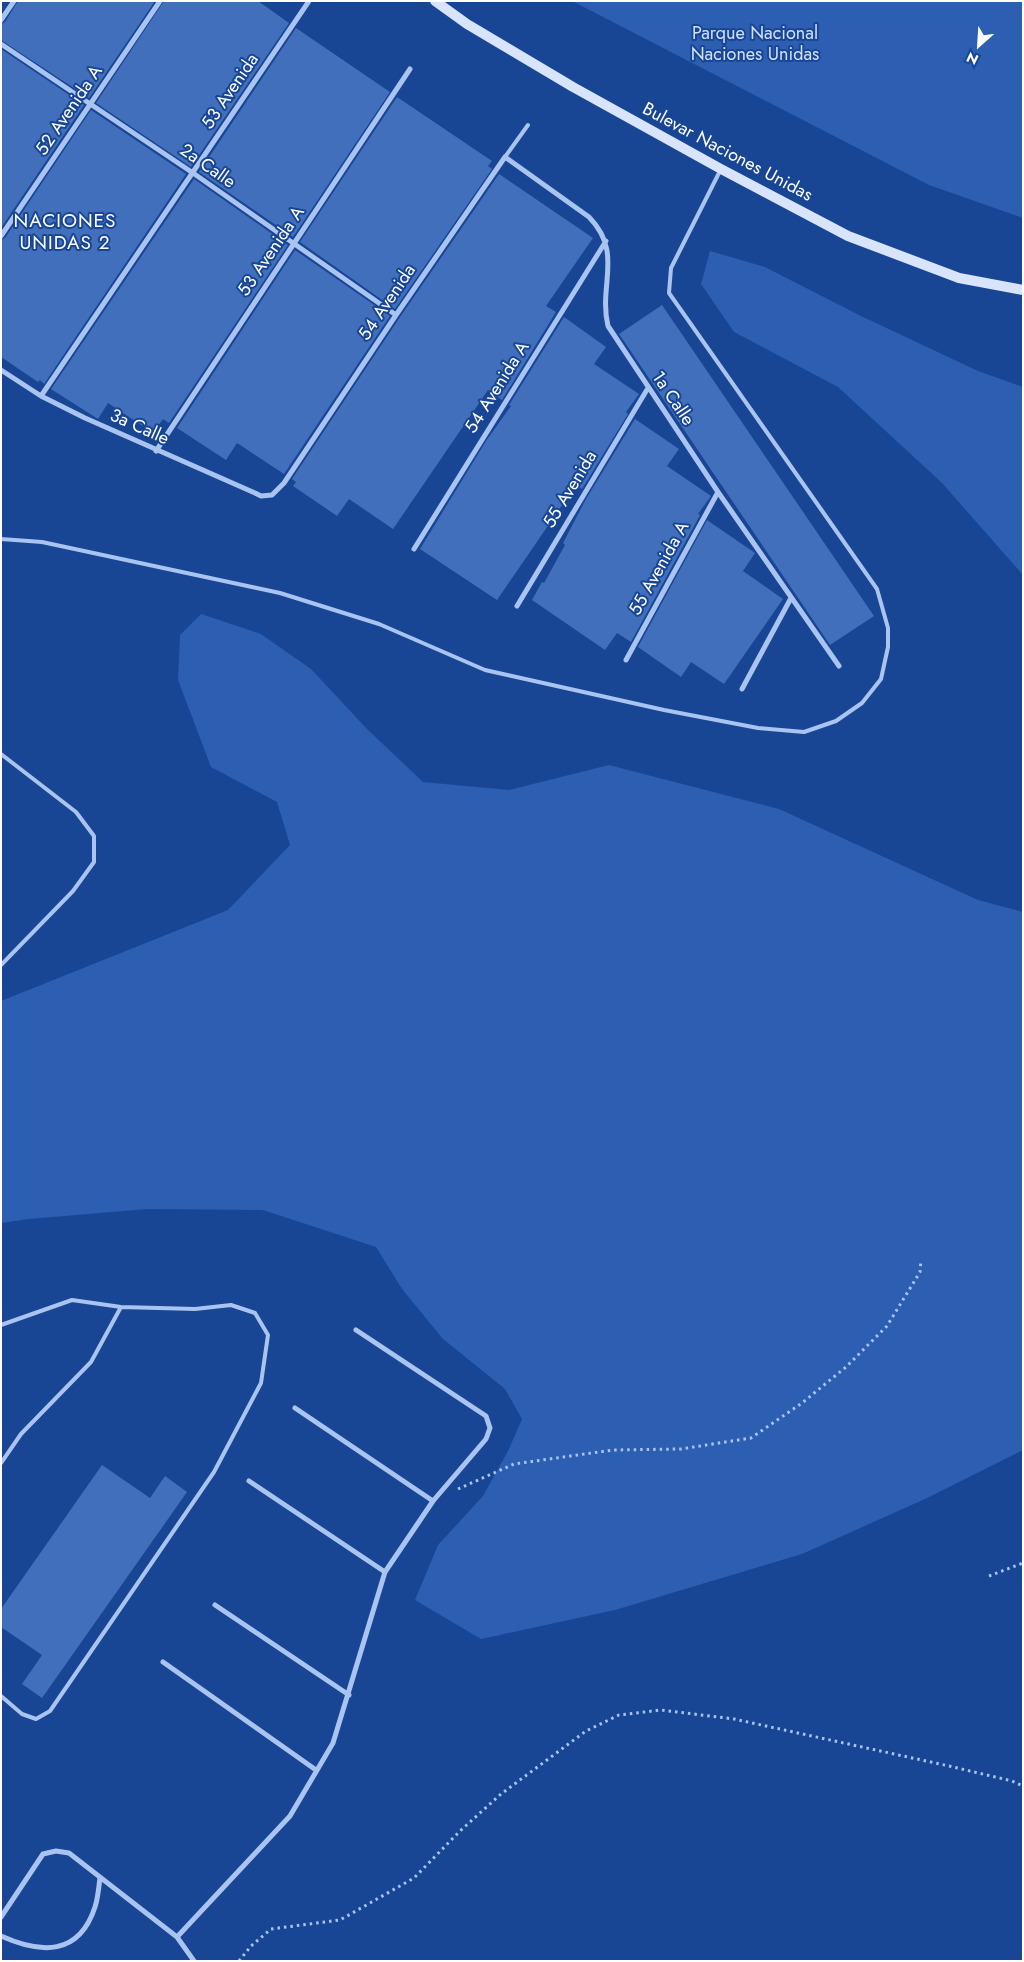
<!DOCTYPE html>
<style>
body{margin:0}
#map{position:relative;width:1024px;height:1962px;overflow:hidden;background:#184694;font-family:Jost,sans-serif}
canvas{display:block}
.frame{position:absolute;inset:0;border:2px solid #fff;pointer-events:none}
.north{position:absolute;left:954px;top:20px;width:50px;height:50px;-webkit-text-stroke:4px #184694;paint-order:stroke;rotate:206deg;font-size:14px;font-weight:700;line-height:20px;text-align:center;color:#fff}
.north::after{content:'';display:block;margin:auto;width:18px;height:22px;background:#fff;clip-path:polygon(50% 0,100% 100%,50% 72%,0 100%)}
</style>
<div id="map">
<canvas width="1024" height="1962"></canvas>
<div class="frame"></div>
<div class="north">N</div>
</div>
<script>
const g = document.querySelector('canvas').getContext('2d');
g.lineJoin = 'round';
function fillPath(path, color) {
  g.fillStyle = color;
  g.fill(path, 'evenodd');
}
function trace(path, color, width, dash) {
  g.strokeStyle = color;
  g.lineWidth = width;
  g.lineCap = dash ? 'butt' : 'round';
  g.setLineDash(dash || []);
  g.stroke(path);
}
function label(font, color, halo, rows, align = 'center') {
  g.font = font + ' Jost,sans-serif';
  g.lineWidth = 4;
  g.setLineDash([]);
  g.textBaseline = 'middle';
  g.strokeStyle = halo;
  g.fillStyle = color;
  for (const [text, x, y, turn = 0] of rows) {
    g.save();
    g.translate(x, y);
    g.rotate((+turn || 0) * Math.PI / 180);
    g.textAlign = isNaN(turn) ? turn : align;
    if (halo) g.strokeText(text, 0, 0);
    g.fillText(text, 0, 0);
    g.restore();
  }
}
const green = new Path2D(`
 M572,1H1023V218L929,185Z
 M710,251L765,267L861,316L978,371L1023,387V575L942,483L838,387L734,332L701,284Z
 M201,614L261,634L311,669L367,729L423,782L509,790L609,765L779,809L978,900L1023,912V1450L925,1499L802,1554L615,1610L481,1639L415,1600L438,1545L483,1496L508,1451L522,1419L505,1389L443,1339L402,1289L376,1247L263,1210L147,1209L29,1219L1,1223V1001L228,910L290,845L277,802L211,767L178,680L180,635Z`);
const building = new Path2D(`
 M18,1H155L89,98L1,40V24L5,22Z
 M164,1H258L289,23L191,167L96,103Z
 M296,28L390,92L293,237L199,172Z
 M1,49L84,105L1,228Z
 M397,97L492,161L488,166L492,169L395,309L300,242Z
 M91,110L186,174L44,384L40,380L38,382L1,357V240L5,238Z
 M499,174L593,238L546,306L556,312L502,400L488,390L393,529L349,499L337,516L293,486L296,482L292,479L400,317Z
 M194,179L288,245L169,423L163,419L153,433L108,403L98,419L51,389Z
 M295,250L390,316L284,474L237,443L226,460L177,428Z
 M662,305L874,616L830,645L619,334Z
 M564,317L606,347L594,364L639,394L626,412L628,414L582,489L576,485L497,600L420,549L486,441L511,406L509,405Z
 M635,419L679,449L667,466L711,496L698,514L700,515L631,642L617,633L605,650L532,600L542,582L544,583L565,545L563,543L586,499Z
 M707,520L755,553L743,571L783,599L724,684L691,662L681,677L638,647Z
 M102,1465L150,1498L165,1476L187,1492L42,1698L22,1684L42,1655L1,1627V1609Z`);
const path = new Path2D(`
 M458,1489L514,1464L613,1450L681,1449L751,1438L802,1403L846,1367L887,1326L920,1272L921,1260
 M989,1576L1023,1563
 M239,1961L251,1946L271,1929L340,1920L414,1878L460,1831L501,1794L586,1731L619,1715L661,1710L734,1719L949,1766L1012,1781L1023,1786`);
const service = new Path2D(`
 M505,157L528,125
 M1,539L42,542L280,593L379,624L485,670L664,710L758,728L804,732L836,721L862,703L881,679L888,647V628L877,589L669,293L671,268L721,169
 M1,754L76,812L94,836V862L73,891L1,965
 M1,1325L72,1300L121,1307L195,1309L231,1305L255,1313L268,1335L261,1383L214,1472L50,1711L36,1719L22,1714L1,1696
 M1,1463L21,1434L91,1362L121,1307`);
const minor = new Path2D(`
 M1,20L14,1
 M1,44L193,173L396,315
 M1,236L160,1
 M1,370L41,396L85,418L255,493L261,496L272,495L284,483L396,315L505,157L589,217C624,253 598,285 608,326L718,492L839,666
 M41,396L309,1
 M156,451L410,69
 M414,549L606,241
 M517,606L648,388
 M626,660L718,492
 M742,689L791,598
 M295,1408L433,1501
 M249,1481L385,1572
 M215,1605L349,1695
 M163,1662L316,1770
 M1,1917L43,1854L56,1851L69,1853L177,1937L194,1961
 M1,1936C41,1954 79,1956 95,1907C98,1898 99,1887 100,1877
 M177,1937L290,1816L333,1743L385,1572L433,1501L486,1439L490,1428L486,1416L356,1330`);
const secondary = new Path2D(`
 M435,1L467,24L573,87L721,169L848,236L959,278L1023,290`);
const parkNames = [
 ["Parque Nacional",755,35],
 ["Naciones Unidas",755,56]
];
const streetNames = [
 ["53 Avenida",231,92,-56],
 ["52 Avenida A",70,111,-56],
 ["Bulevar Naciones Unidas",727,153,28],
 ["2a Calle",207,167,35],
 ["53 Avenida A",272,252,-56],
 ["54 Avenida",388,303,-56],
 ["54 Avenida A",498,388,-58],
 ["1a Calle",672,399,56],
 ["3a Calle",139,428,24],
 ["55 Avenida",571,490,-59],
 ["55 Avenida A",660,569,-61]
];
const neighbourhoodNames = [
 ["NACIONES",65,222],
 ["UNIDAS 2",65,244]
];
fillPath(green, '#2c5eb2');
fillPath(building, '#416fbb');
trace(path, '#a9c4f0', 3, [2.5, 4]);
trace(service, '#a9c4f0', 4);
trace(minor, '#a9c4f0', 5);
trace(secondary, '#d7e4fb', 10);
label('18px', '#d0e0fb', '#184694', parkNames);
label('18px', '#fff', '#184694', streetNames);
g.letterSpacing = '1px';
label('19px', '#fff', '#184694', neighbourhoodNames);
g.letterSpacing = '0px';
</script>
